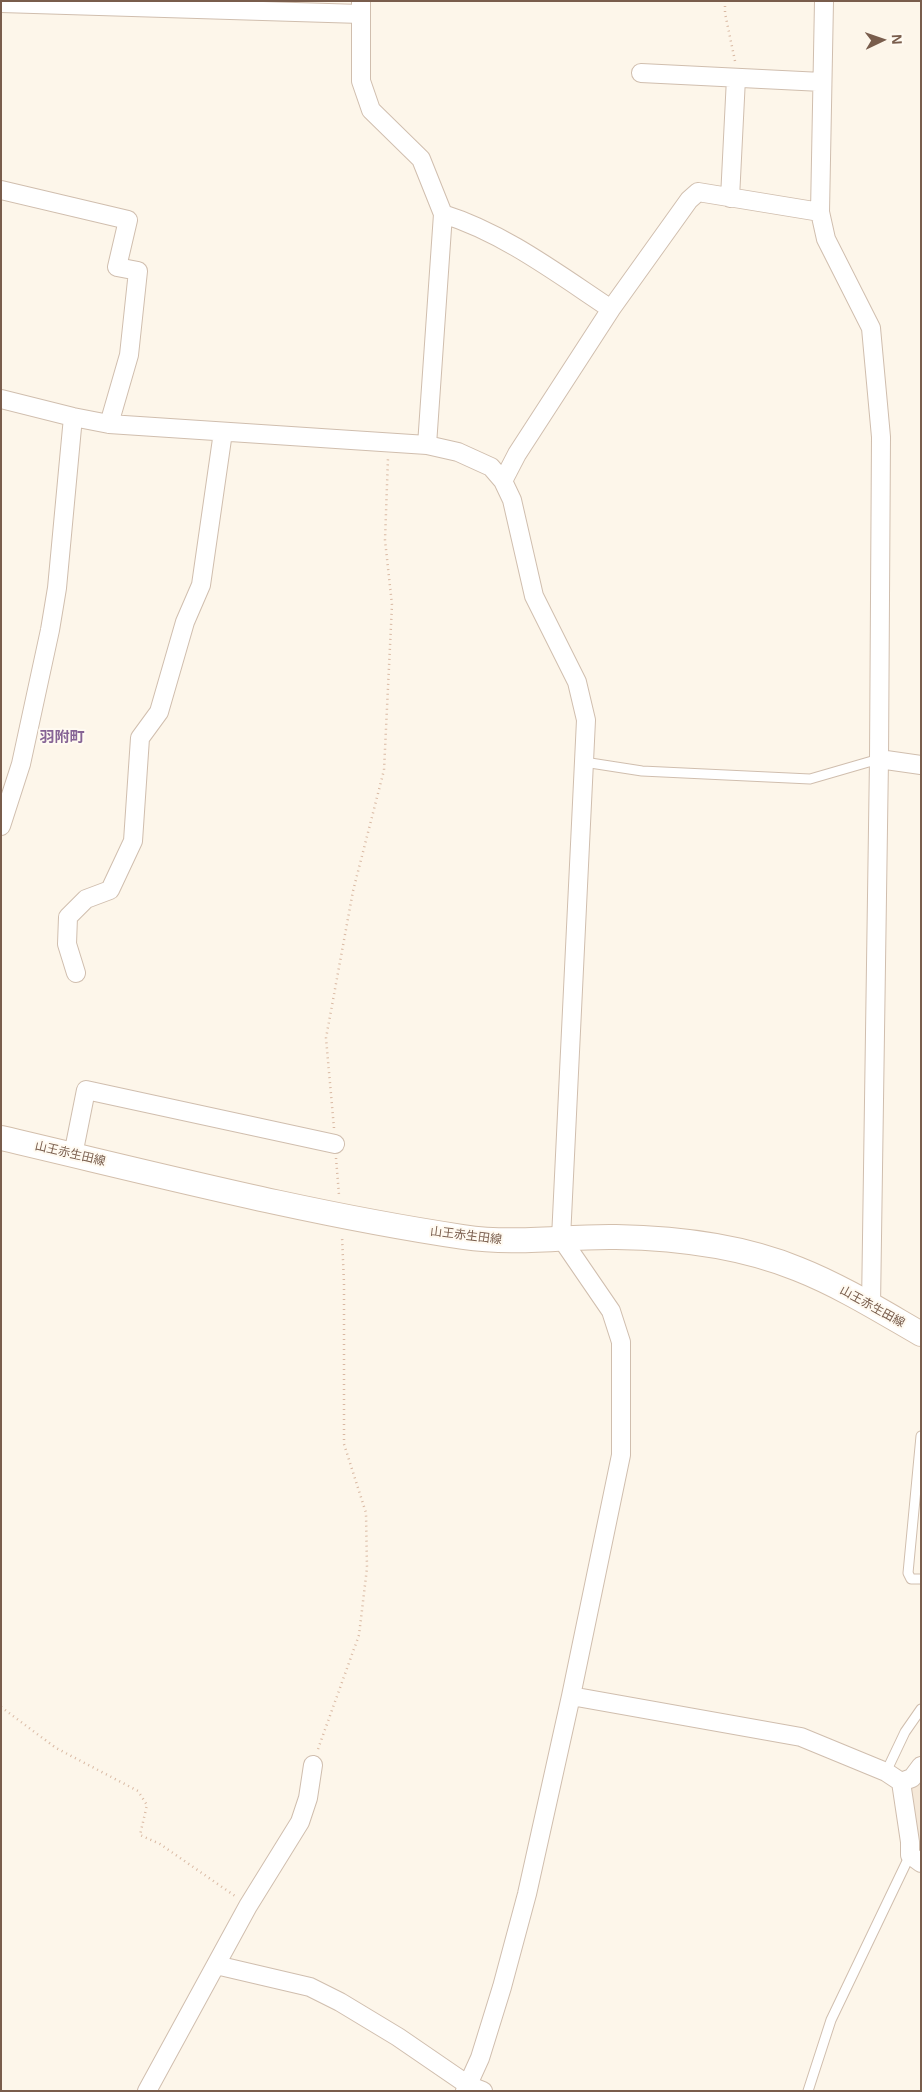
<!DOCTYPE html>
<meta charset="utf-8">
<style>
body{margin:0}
#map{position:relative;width:922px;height:2092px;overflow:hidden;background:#fdf6ea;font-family:Arial,sans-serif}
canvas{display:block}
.frame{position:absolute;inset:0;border:2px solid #795d4c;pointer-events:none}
.north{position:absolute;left:857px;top:15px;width:50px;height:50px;-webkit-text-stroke:4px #fffaf1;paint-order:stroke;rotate:87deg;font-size:14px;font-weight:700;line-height:20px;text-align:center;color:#795d4c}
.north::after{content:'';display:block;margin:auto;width:18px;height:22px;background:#795d4c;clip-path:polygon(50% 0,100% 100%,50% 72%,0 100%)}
</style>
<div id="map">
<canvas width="922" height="2092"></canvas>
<div class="frame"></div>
<div class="north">N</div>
</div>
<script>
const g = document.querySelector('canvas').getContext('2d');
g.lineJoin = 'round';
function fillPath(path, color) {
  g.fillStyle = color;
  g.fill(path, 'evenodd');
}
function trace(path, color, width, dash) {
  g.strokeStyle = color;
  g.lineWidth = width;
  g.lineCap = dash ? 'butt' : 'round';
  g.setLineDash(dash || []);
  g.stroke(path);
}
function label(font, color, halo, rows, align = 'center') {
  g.font = font + ' Arial,"Noto Sans JP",sans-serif';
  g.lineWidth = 4;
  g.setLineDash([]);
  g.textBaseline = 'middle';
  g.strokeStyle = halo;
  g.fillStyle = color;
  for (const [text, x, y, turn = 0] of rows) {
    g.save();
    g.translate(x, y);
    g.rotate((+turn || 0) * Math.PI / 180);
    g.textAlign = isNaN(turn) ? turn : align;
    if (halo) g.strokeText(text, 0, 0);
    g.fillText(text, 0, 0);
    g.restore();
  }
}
const residential = new Path2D(`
 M921,1775V1851L918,1849L909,1790Z`);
const path = new Path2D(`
 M725,1V13L735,61
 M334,1128L326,1038L353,891L384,770L392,605L385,540L388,458
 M336,1158L339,1195
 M1,1707L56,1748L138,1791L147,1805L140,1835L160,1844L235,1896
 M318,1749L359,1635L367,1568L366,1513L344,1444V1283L342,1236`);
const service = new Path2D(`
 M584,762L642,771L810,779L879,759
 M921,1436L908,1573L911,1579H921
 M886,1772L905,1732L921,1709
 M808,2091L831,2020L910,1855`);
const minor = new Path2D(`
 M361,1V81L371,110L421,159L443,214L427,445
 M824,1L820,212L826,239L871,328L881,437L879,759L871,1306
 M1,3L361,14
 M641,73L822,82
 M1,190L128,220L117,267L138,271L129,355L109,424
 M730,198L736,78
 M443,214C504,233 558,274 611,309
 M1,399L73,417L109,424L427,445L458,452L491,467L503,481L512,500L534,596L577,682L586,720L561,1238L611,1311L621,1342V1455L571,1696L527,1894L502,1987L480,2058L465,2091
 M503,481L517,454L611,309L689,200L698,192L820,212
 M879,759L921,765
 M1,826L21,764L50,630L57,588L73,417
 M76,973L67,944L68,917L86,899L110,890L133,841L140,738L159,712L185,622L201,585L223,432
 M73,1155L86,1090L335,1144
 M571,1696L801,1737L886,1772L901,1782L910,1842V1855L921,1863
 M901,1782L912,1778L921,1766
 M216,1965L310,1987L340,2002L398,2037L468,2085L483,2091
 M147,2091L248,1906L300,1822L308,1798L313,1765`);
const secondary = new Path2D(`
 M1,1138C155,1174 308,1214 463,1237C516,1245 563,1236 616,1237C676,1238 742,1246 798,1269C841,1286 881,1311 921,1334`);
const streetNames = [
 ["山王赤生田線",70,1154,13],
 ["山王赤生田線",466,1236,7],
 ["山王赤生田線",872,1307,29]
];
const quarterNames = [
 ["羽附町",62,738]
];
fillPath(residential, '#f5e8d8');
trace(service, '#d0beae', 11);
trace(minor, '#d0beae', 20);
trace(secondary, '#d3bfac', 26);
trace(path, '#d9b9a3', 2.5, [1, 4]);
trace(service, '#fff', 9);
trace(minor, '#fff', 18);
trace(secondary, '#fff', 24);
label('12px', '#795d4c', '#fffaf1', streetNames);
label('bold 15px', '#866495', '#fffaf1', quarterNames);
</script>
